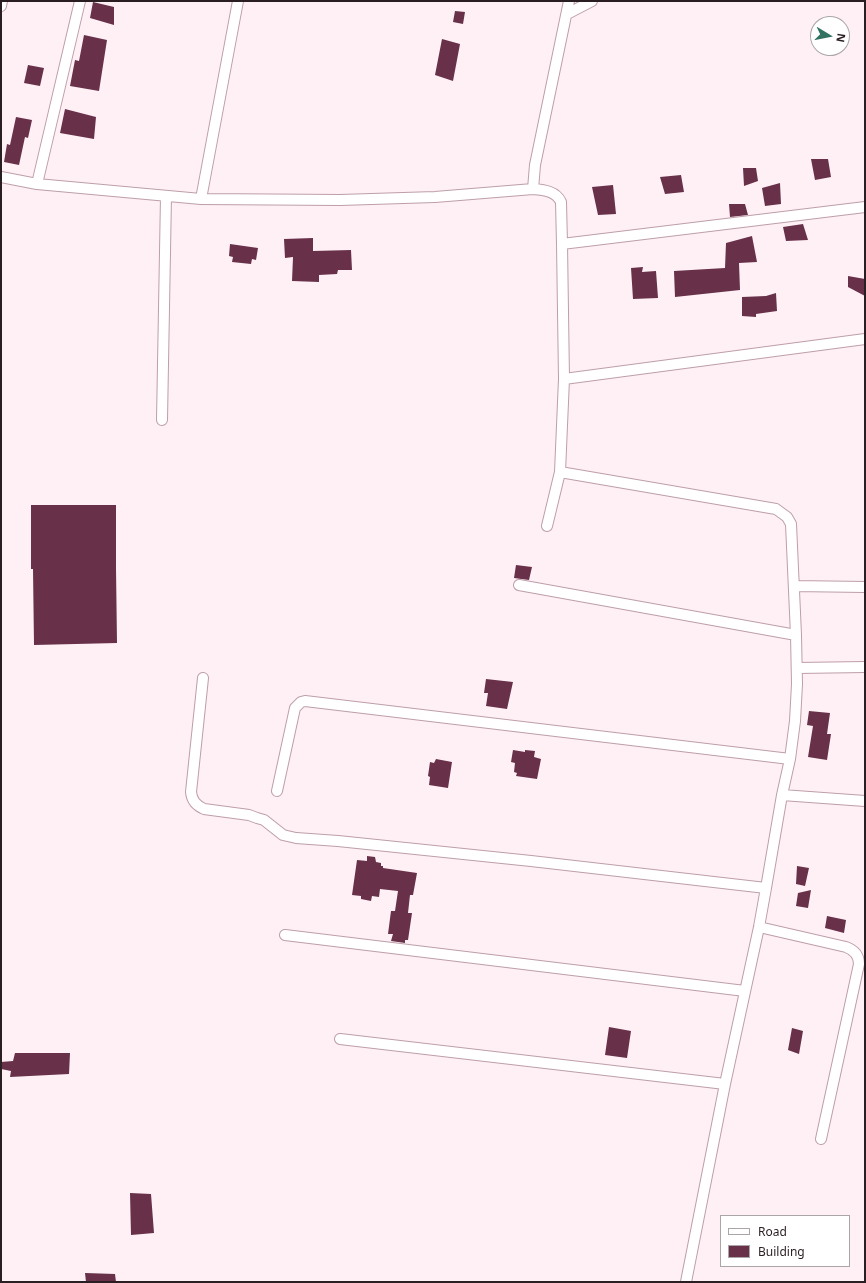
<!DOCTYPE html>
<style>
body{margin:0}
#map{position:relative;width:866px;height:1283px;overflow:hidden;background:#fef0f5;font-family:"Noto Sans",sans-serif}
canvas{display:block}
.frame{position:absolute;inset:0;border:2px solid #2a1e23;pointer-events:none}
.legend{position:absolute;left:720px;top:1215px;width:130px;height:52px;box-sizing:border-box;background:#fff;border:1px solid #aaa5a7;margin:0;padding:5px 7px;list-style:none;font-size:12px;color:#2a1e23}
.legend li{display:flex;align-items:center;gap:8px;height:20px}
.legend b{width:20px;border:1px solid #aaa5a7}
.north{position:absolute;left:810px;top:16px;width:40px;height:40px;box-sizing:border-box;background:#fff;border:1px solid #aaa5a7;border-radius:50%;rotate:100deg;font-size:11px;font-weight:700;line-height:16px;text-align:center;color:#2a1e23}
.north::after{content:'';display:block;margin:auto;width:14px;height:18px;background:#317261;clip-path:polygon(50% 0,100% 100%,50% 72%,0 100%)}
</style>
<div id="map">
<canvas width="866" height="1283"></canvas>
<div class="frame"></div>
<ul class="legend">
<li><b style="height:5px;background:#fff"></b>Road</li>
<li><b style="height:11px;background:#683049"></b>Building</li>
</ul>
<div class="north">N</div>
</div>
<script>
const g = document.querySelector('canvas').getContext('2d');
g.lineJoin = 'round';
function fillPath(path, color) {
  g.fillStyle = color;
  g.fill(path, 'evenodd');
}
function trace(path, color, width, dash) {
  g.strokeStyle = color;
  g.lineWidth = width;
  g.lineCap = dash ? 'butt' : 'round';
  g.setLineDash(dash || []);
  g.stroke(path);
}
const building = new Path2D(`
 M93,2L114,7V25L90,18Z
 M455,11L465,12L463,24L453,22Z
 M84,35L107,40L99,91L70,86L75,60L79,61Z
 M442,39L460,44L453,81L435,75Z
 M28,65L44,68L40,86L24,83Z
 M65,109L96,117L94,139L60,133Z
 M16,117L32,120L28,138L25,137L19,165L4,162L7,144L10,145Z
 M811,159H828L831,177L815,180Z
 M743,168H756L758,181L744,186Z
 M681,175L684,192L665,194L660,177Z
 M780,183L781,204L765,206L762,188Z
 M613,185L616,214L598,215L592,187Z
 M729,204H745L748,215L730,217Z
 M803,224L808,240L786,241L783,227Z
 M752,236L757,262L739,263L740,290L675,297L674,271L725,268L726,243Z
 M313,238V251L351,250L352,270H338L337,274L319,275V282L292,281L293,257L285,258L284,239Z
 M230,244L258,248L256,260L252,259L251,264L232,262L233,257L229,256Z
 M643,267L642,272L656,271L658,298L633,299L631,268Z
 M848,276L865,279V296L848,287Z
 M776,293L777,311L756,314V317L742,316V297L766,296Z
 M31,505H116V568L117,643L34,645L33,569H31Z
 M516,565L532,567L529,580L514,578Z
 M486,679L513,682L507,709L486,706L488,693H484Z
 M809,711L830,713L827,734H831L827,760L808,757L813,726L807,725Z
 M513,750L525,752V750L535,751L534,757L541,759L537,779L516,776L517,773L514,772L515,763L511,762Z
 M436,759L452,762L448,788L429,785L430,777L428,776L430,762L434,763Z
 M367,856L375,857L376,862L381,863V866H383V868L417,873L413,895H410L408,913H412L408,940H405V943L391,941L393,934H388L391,911H395L398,891L380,889L379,897L372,896L371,901L361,899V896L352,895L357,860L367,861Z
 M797,866L809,868L805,886L796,884Z
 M811,890L808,908L796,906L798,893Z
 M827,916L846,920L844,933L825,928Z
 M609,1027L631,1031L627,1058L605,1055Z
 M792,1028L803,1031L799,1054L788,1050Z
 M15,1053H70L69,1074L10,1077L11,1071L1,1069V1062L13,1061Z
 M130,1193L151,1194L154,1233L131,1235Z
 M85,1273L115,1274L116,1282H86Z`);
const street = new Path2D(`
 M1,6L2,1
 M567,14L592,1
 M1,177L37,184L201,199L340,200L435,197L533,189C544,190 556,191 561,202L562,244
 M37,184L80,1
 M533,189L535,165L569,1
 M201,199L238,1
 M564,379L865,339
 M162,420L166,196
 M560,472L564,379L562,244L865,207
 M547,526L560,472L776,509L787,517L791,524L796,635L797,684L795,721L790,759L782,795L766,888
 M519,585L796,635
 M794,586L865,587
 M797,668L865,667
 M203,678L191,792C192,801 196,805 204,809L249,815L257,818L264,820L283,835L296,838L338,841L531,861L766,888L759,927L725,1084L686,1282
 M277,791L295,708L301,702L305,701L790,759
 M782,795L865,801
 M759,927L846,947C854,950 859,955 859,964L821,1139
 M285,935L745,991
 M340,1039L725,1084`);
fillPath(building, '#683049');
trace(street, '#be9eaa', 12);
trace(street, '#fff', 10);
</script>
